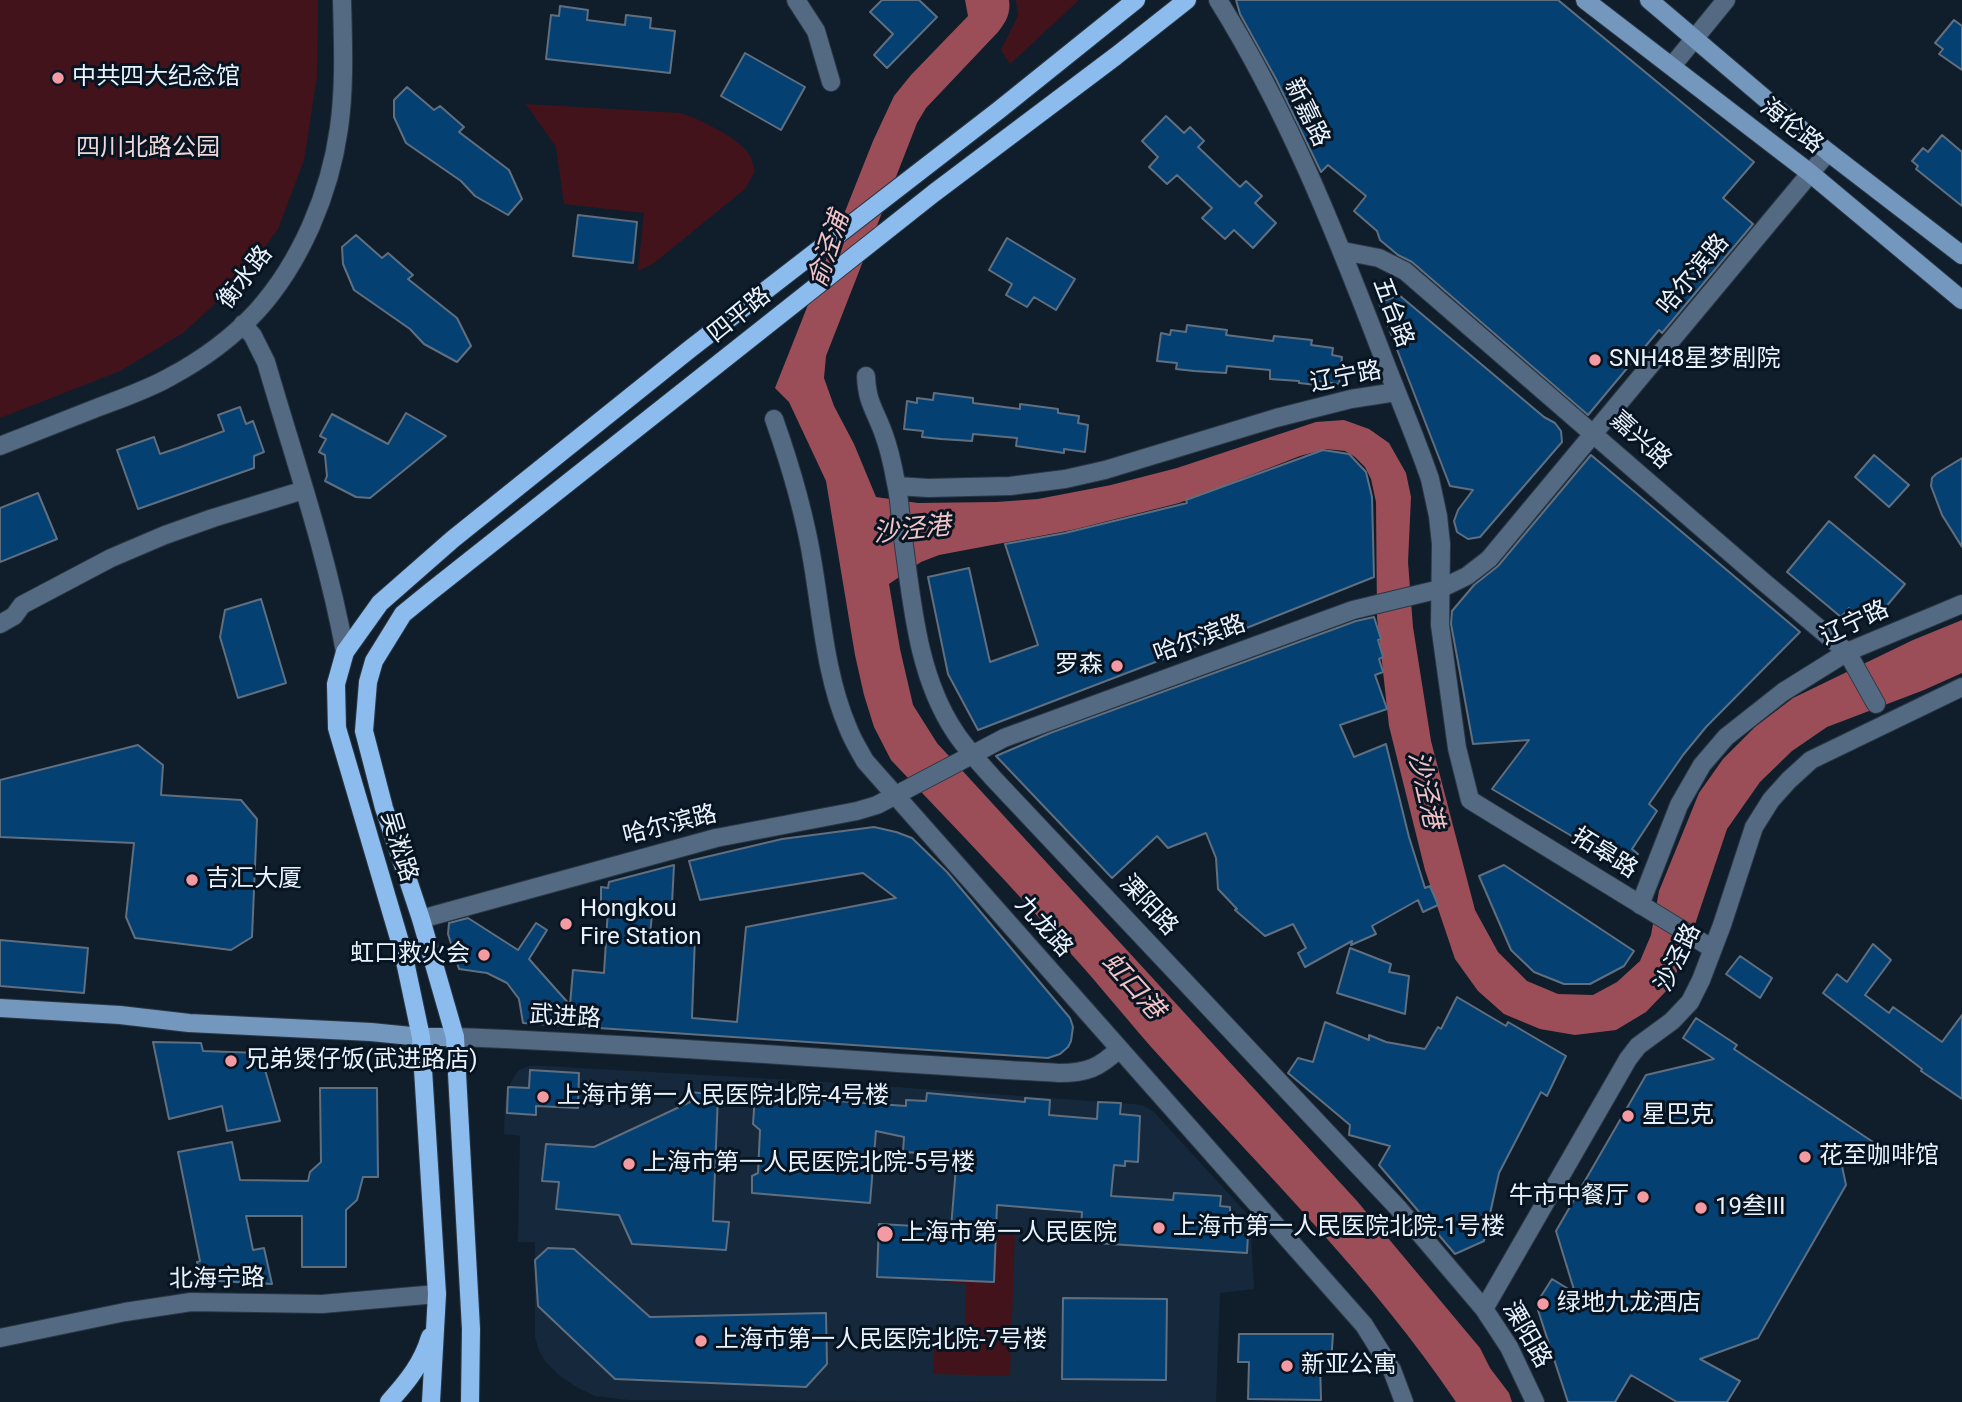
<!DOCTYPE html>
<meta charset="utf-8">
<style>
body{margin:0}
canvas{display:block;background:#101d2b}
</style>
<canvas width="1962" height="1402"></canvas>
<script>
const g = document.querySelector('canvas').getContext('2d');
g.lineJoin = 'round';
function fillPath(path, color) {
  g.fillStyle = color;
  g.fill(path, 'evenodd');
}
function trace(path, color, width, dash) {
  g.strokeStyle = color;
  g.lineWidth = width;
  g.lineCap = dash ? 'butt' : 'round';
  g.setLineDash(dash || []);
  g.stroke(path);
}
function label(font, color, halo, rows, align = 'center') {
  g.font = font + ' Roboto,"Noto Sans SC",sans-serif';
  g.lineWidth = 6;
  g.setLineDash([]);
  g.textBaseline = 'middle';
  g.strokeStyle = halo;
  g.fillStyle = color;
  for (const [text, x, y, turn = 0] of rows) {
    g.save();
    g.translate(x, y);
    g.rotate((+turn || 0) * Math.PI / 180);
    g.textAlign = isNaN(turn) ? turn : align;
    if (halo) g.strokeText(text, 0, 0);
    g.fillText(text, 0, 0);
    g.restore();
  }
}
const built = new Path2D(`
 M529,1066H545L810,1081L1134,1104L1144,1106L1154,1112L1250,1217L1254,1289L1220,1293L1216,1402L628,1400L595,1396L578,1388L560,1376L546,1362L539,1351L535,1336V1242H518L520,1136L504,1134L505,1103L507,1091L512,1080L519,1070Z`);
const green = new Path2D(`
 M0,0H318L317,76L304,160L278,229L239,282L183,333L120,371L0,418Z
 M1016,0H1079L1010,64L1001,50L1018,16Z
 M526,104L680,113C700,119 737,137 749,154C752,159 753,166 755,171L745,189L654,263L638,271L644,213L564,204L556,147Z
 M946,1228L1015,1230L1010,1376L933,1374L935,1328L965,1329L966,1284L944,1282Z`);
const water = new Path2D(`
 M965,0H1009C1011,13 1006,22 998,32L926,108L917,123L826,356L824,378L834,406L854,444L876,497L918,503L996,502L1038,499L1111,485L1177,468L1316,422L1344,420L1369,429L1389,443L1406,473L1411,497L1408,562L1413,627L1431,741L1475,910L1498,952L1527,981L1558,994L1593,995L1617,982L1640,961L1651,935L1659,891L1699,793L1723,759L1755,727L1793,698L1913,640L1962,620V673L1924,690L1827,727L1792,751L1760,782L1727,829L1684,957L1669,988L1646,1012L1616,1030L1575,1035L1540,1029L1504,1014L1478,991L1455,959L1425,870L1389,726L1377,617L1376,502L1371,479L1365,467L1355,457L1345,451L1326,449L1300,456L1179,503L1072,530L939,555L921,562L889,584L900,649L913,705L937,743L1357,1201L1480,1348L1490,1368L1509,1393L1512,1402H1456C1372,1277 1263,1171 1162,1059C1131,1025 1103,989 1072,955C1014,888 952,825 891,760L874,727L864,695L855,655L826,481L789,402L775,388L873,141L894,96L911,75L968,16Z`);
const building = new Path2D(`
 M882,0H919L937,17L887,68L874,55L893,34L870,12Z
 M1236,0H1558L1754,162L1723,198L1753,224L1662,333L1659,330L1588,415L1412,262L1398,255L1380,240L1377,231L1354,211L1366,196L1328,165L1321,172L1276,79L1240,14Z
 M560,6L588,10L587,20L625,25L626,15L651,18L650,28L675,31L670,73L546,59L551,15L559,16Z
 M1954,20L1962,26V70L1939,54L1943,49L1935,43Z
 M745,53L805,87L781,130L721,96Z
 M407,87L434,110L440,106L464,127L459,132L509,170L522,199L508,215L475,196L461,181L406,143L394,117V100Z
 M1166,116L1184,133L1190,127L1204,141L1198,147L1240,187L1246,181L1262,196L1255,203L1276,223L1253,248L1234,230L1225,239L1202,218L1212,208L1177,175L1167,184L1149,167L1158,157L1142,141Z
 M1942,135L1962,152V206L1916,169L1918,166L1912,161L1923,148L1928,152Z
 M578,215L637,222L633,263L573,256Z
 M356,235L382,258L388,253L413,275L408,279L457,318L471,346L457,362L424,344L410,329L354,290L343,264L342,247Z
 M1007,238L1075,279L1056,310L1034,297L1027,307L1006,295L1012,284L989,270Z
 M1399,295L1544,417L1555,423L1561,431L1562,442L1480,537L1468,539L1457,532L1454,521L1458,510L1473,490L1450,486L1379,303Z
 M1187,325L1227,330L1226,335L1273,341L1274,336L1312,340L1311,345L1333,348L1332,355L1342,357L1339,384L1318,381L1317,385L1299,383V381L1270,379V370L1227,366L1226,373L1194,371L1176,369L1177,363L1157,361L1161,333L1170,335L1171,330L1186,332Z
 M934,393L973,398V403L1020,409V404L1058,409V413L1079,416L1078,423L1088,425L1085,452L1064,449V453L1016,446L1017,438L973,434L972,441L941,439L922,437L923,431L904,429L907,401L917,403V398L933,400Z
 M240,407L246,424L253,421L264,452L254,456V468L138,509L117,450L154,437L160,454L178,448L224,431L218,415Z
 M406,413L446,436L370,498L356,497L325,481L327,476L325,455L319,452L326,439L320,436L332,414L388,444Z
 M1323,450L1349,454L1366,472L1372,497L1374,577L1239,631V630L978,730L948,674L928,577L969,568L990,662L1038,645L1005,544L1065,533L1187,503L1186,500Z
 M1591,455L1800,632L1706,727L1683,755L1649,804L1657,811L1632,849L1638,854L1614,861L1492,789L1529,740L1473,744L1451,624L1452,611L1474,585L1498,566Z
 M1874,455L1909,485L1889,507L1855,477Z
 M1962,458V547L1942,515L1931,486L1932,478L1936,474Z
 M38,493L57,539L0,562V508Z
 M1829,521L1905,584L1874,621L1865,613L1861,618L1849,608L1841,617L1787,572Z
 M261,599L286,683L238,698L220,637L225,610Z
 M1374,617L1381,639L1378,640L1383,657L1379,659L1383,672L1375,675L1387,709L1340,725L1354,757L1386,744L1409,837L1425,888L1430,886L1438,905L1423,912L1418,900L1372,926L1376,934L1351,945L1352,941L1305,967L1298,953L1306,948L1293,924L1265,936L1235,910L1237,909L1218,889L1216,858L1206,833L1168,848L1157,836L1112,878L996,756L1050,733L1356,621Z
 M138,745L163,765L161,795L241,800L257,819L252,937L231,950L135,938L126,917L134,843L0,837V780Z
 M874,827L896,832L912,838L947,872L1070,1018L1073,1027L1071,1041L1068,1047L1060,1054L1048,1058L523,1023L519,999L507,983L487,973L459,969L448,934L449,923L468,918L518,950L536,923L547,930L529,959L570,1005L573,970L604,973L608,909L601,908V887L608,888L609,882L674,865L672,904L653,905L650,934L695,936L692,1018L737,1022L746,927L896,898L863,873L700,900L689,861L782,839Z
 M1504,865L1634,951L1624,966L1590,984H1564L1534,972L1511,950L1479,876Z
 M0,940L88,948L84,993L0,986Z
 M1873,944L1891,960L1865,995L1889,1013L1893,1007L1942,1042L1962,1015V1099L1921,1071L1922,1069L1823,993L1837,974L1847,982Z
 M1350,948L1391,964L1389,972L1409,976L1405,1014L1337,993Z
 M1740,956L1772,978L1760,998L1726,974Z
 M1457,997L1506,1026L1508,1022L1566,1056L1547,1096L1541,1092L1499,1173L1484,1241L1455,1254L1379,1165L1390,1146L1349,1135L1350,1125L1288,1073L1298,1058L1313,1062L1325,1022L1369,1040V1035L1386,1042L1425,1049L1438,1027L1441,1029Z
 M1696,1018L1737,1045L1734,1049L1876,1144L1864,1161L1837,1143L1846,1185L1758,1338L1700,1359L1740,1381L1727,1402H1677L1631,1375L1615,1402H1568L1536,1304L1552,1279L1575,1293L1556,1231L1646,1075L1714,1059L1683,1038Z
 M153,1042L201,1043L203,1051L260,1053L280,1121L227,1131L222,1106L169,1119Z
 M530,1070L579,1073L578,1108L536,1106V1115L507,1113L508,1087L529,1088Z
 M320,1088H377L378,1177H363L357,1200L346,1210V1267H302V1216H246L253,1250L264,1248L272,1284L200,1280L197,1262L200,1261L178,1152L232,1142L240,1180L308,1181L310,1172L321,1162Z
 M690,1092L718,1095L713,1221L729,1222L726,1250L632,1244L619,1215L556,1209L559,1182L542,1181L546,1144L594,1147L690,1102Z
 M927,1093L1025,1102V1098L1050,1100L1049,1115L1097,1119L1098,1102L1121,1103L1120,1114L1140,1116L1138,1162L1125,1161V1166L1114,1165L1111,1196L1173,1200L1174,1193L1221,1196L1220,1206L1230,1207V1221H1237L1236,1234H1248L1247,1253L1080,1242L1082,1212L997,1205L994,1282L877,1277L879,1224L951,1228L957,1155L903,1152L904,1137L876,1131L870,1203L752,1193V1176L758,1173L760,1130L753,1124L755,1095L906,1106V1100L926,1101Z
 M548,1248L574,1249L650,1317L826,1313L827,1364L806,1387L615,1379L538,1306L535,1260Z
 M1063,1298L1167,1299L1166,1380L1062,1379Z
 M1239,1334H1333L1331,1362H1320L1321,1400L1248,1399L1249,1362H1238Z`);
const street = new Path2D(`
 M796,0L816,31L831,82
 M1218,0C1286,109 1334,229 1380,349C1396,392 1415,435 1430,479L1438,516L1441,544L1440,625L1457,748L1470,800L1713,949
 M1672,66L1726,0
 M1343,251L1379,258L1405,271L1765,583L1847,652L1876,704
 M243,324L253,336L266,362C294,458 327,553 345,652
 M866,376C867,402 874,408 883,432C889,448 893,466 896,483C900,499 900,516 902,531C912,599 916,673 955,732C966,749 980,763 993,778L1399,1209L1484,1309L1509,1347L1535,1402
 M774,419C791,467 805,514 813,565C822,619 826,677 848,728C852,739 859,750 865,761L1364,1325L1392,1370L1404,1402
 M0,446C33,433 66,420 99,407C123,398 146,390 168,378C200,361 233,337 257,311C301,262 330,193 339,128C345,85 343,43 342,0
 M897,486L928,488L1010,486L1065,479L1105,470L1276,418L1351,399L1396,392
 M0,624L14,616L22,605L111,558L165,535L213,518L304,490
 M1640,905L1679,805L1702,765L1726,737L1783,692L1847,652L1962,604
 M421,919L716,838L857,811L877,805L1004,738L1353,610L1440,589L1467,576L1489,559L1828,152
 M455,1037C656,1044 858,1062 1059,1073C1087,1073 1099,1068 1119,1049
 M1484,1309L1628,1059L1638,1046L1672,1021L1690,1002L1701,980L1722,925L1754,827L1771,800L1789,780L1811,760L1962,687
 M0,1338L125,1312L191,1302L322,1304L437,1294`);
const secondary = new Path2D(`
 M1585,0L1810,173L1962,300
 M1649,0L1828,152L1962,255
 M0,1008L120,1015L189,1023L371,1032L421,1037H455`);
const primary = new Path2D(`
 M389,1402C407,1382 422,1364 430,1337
 M431,1402L437,1294L421,1037L403,952L337,728L336,684L345,652L380,603L453,539L690,349L999,110L1136,0
 M470,1402L471,1329L455,1037L421,919L384,808L364,731L368,682L374,661L403,614L430,592L934,193L1116,56L1187,0`);
const markers = [
 [58,78,7,"#f49aa2"],
 [1595,360,7,"#f49aa2"],
 [1117,666,7,"#f49aa2"],
 [192,880,7,"#f49aa2"],
 [566,924,7,"#f49aa2"],
 [484,955,7,"#f49aa2"],
 [231,1061,7,"#f49aa2"],
 [543,1097,7,"#f49aa2"],
 [1628,1116,7,"#f49aa2"],
 [1805,1157,7,"#f49aa2"],
 [629,1164,7,"#f49aa2"],
 [1643,1197,7,"#f49aa2"],
 [1701,1208,7,"#f49aa2"],
 [1159,1228,7,"#f49aa2"],
 [885,1234,9,"#f49aa2"],
 [1543,1304,7,"#f49aa2"],
 [701,1341,7,"#f49aa2"],
 [1287,1366,7,"#f49aa2"]
];
const poiNames = [
 ["中共四大纪念馆",72,78],
 ["SNH48星梦剧院",1609,360],
 ["罗森",1103,666,"right"],
 ["吉汇大厦",206,880],
 ["Hongkou",580,910],
 ["Fire Station",580,938],
 ["虹口救火会",470,955,"right"],
 ["兄弟煲仔饭(武进路店)",245,1061],
 ["上海市第一人民医院北院-4号楼",557,1097],
 ["星巴克",1642,1116],
 ["花至咖啡馆",1819,1157],
 ["上海市第一人民医院北院-5号楼",643,1164],
 ["牛市中餐厅",1629,1197,"right"],
 ["19叁III",1715,1208],
 ["上海市第一人民医院北院-1号楼",1173,1228],
 ["上海市第一人民医院",901,1234],
 ["绿地九龙酒店",1557,1304],
 ["上海市第一人民医院北院-7号楼",715,1341],
 ["新亚公寓",1301,1366]
];
const streetNames = [
 ["新嘉路",1306,113,64],
 ["海伦路",1791,127,38],
 ["哈尔滨路",1694,275,-50],
 ["衡水路",246,278,-52],
 ["五台路",1392,313,69],
 ["四平路",740,316,-39],
 ["辽宁路",1346,378,-11],
 ["嘉兴路",1640,441,42],
 ["辽宁路",1855,624,-25],
 ["哈尔滨路",1200,640,-20],
 ["哈尔滨路",670,826,-14],
 ["吴淞路",398,847,73],
 ["拓皋路",1604,854,32],
 ["溧阳路",1148,906,47],
 ["九龙路",1043,927,48],
 ["沙泾路",1679,958,-64],
 ["武进路",565,1018,4],
 ["北海宁路",217,1280,-1],
 ["溧阳路",1526,1335,60]
];
const parkNames = [
 ["四川北路公园",148,149]
];
const waterNames = [
 ["俞泾浦",830,250,-72],
 ["沙泾港",912,531,-6],
 ["沙泾港",1424,790,77],
 ["虹口港",1132,987,48]
];
fillPath(built, '#16283b');
fillPath(green, '#43131b');
fillPath(water, '#9b4e57');
fillPath(building, '#054072');
trace(building, '#5f6f80', 2);
trace(street, '#2a3744', 20);
trace(secondary, '#2a3744', 20);
trace(primary, '#2a3744', 20);
trace(street, '#546a82', 18);
trace(secondary, '#7497be', 18);
trace(primary, '#8cbbed', 18);
for (const [x, y, r, color] of markers) {
  const dot = new Path2D();
  dot.arc(x, y, r, 0, 2 * Math.PI);
  g.fillStyle = color;
  g.fill(dot);
  trace(dot, '#071421', 2.5);
}
label('24px', '#eaf3fd', '#071421', poiNames, 'left');
label('24px', '#eaf3fd', '#071421', streetNames);
label('24px', '#f0d8d9', '#071421', parkNames);
label('italic 26px', '#f2c4c7', '#071421', waterNames);
</script>
